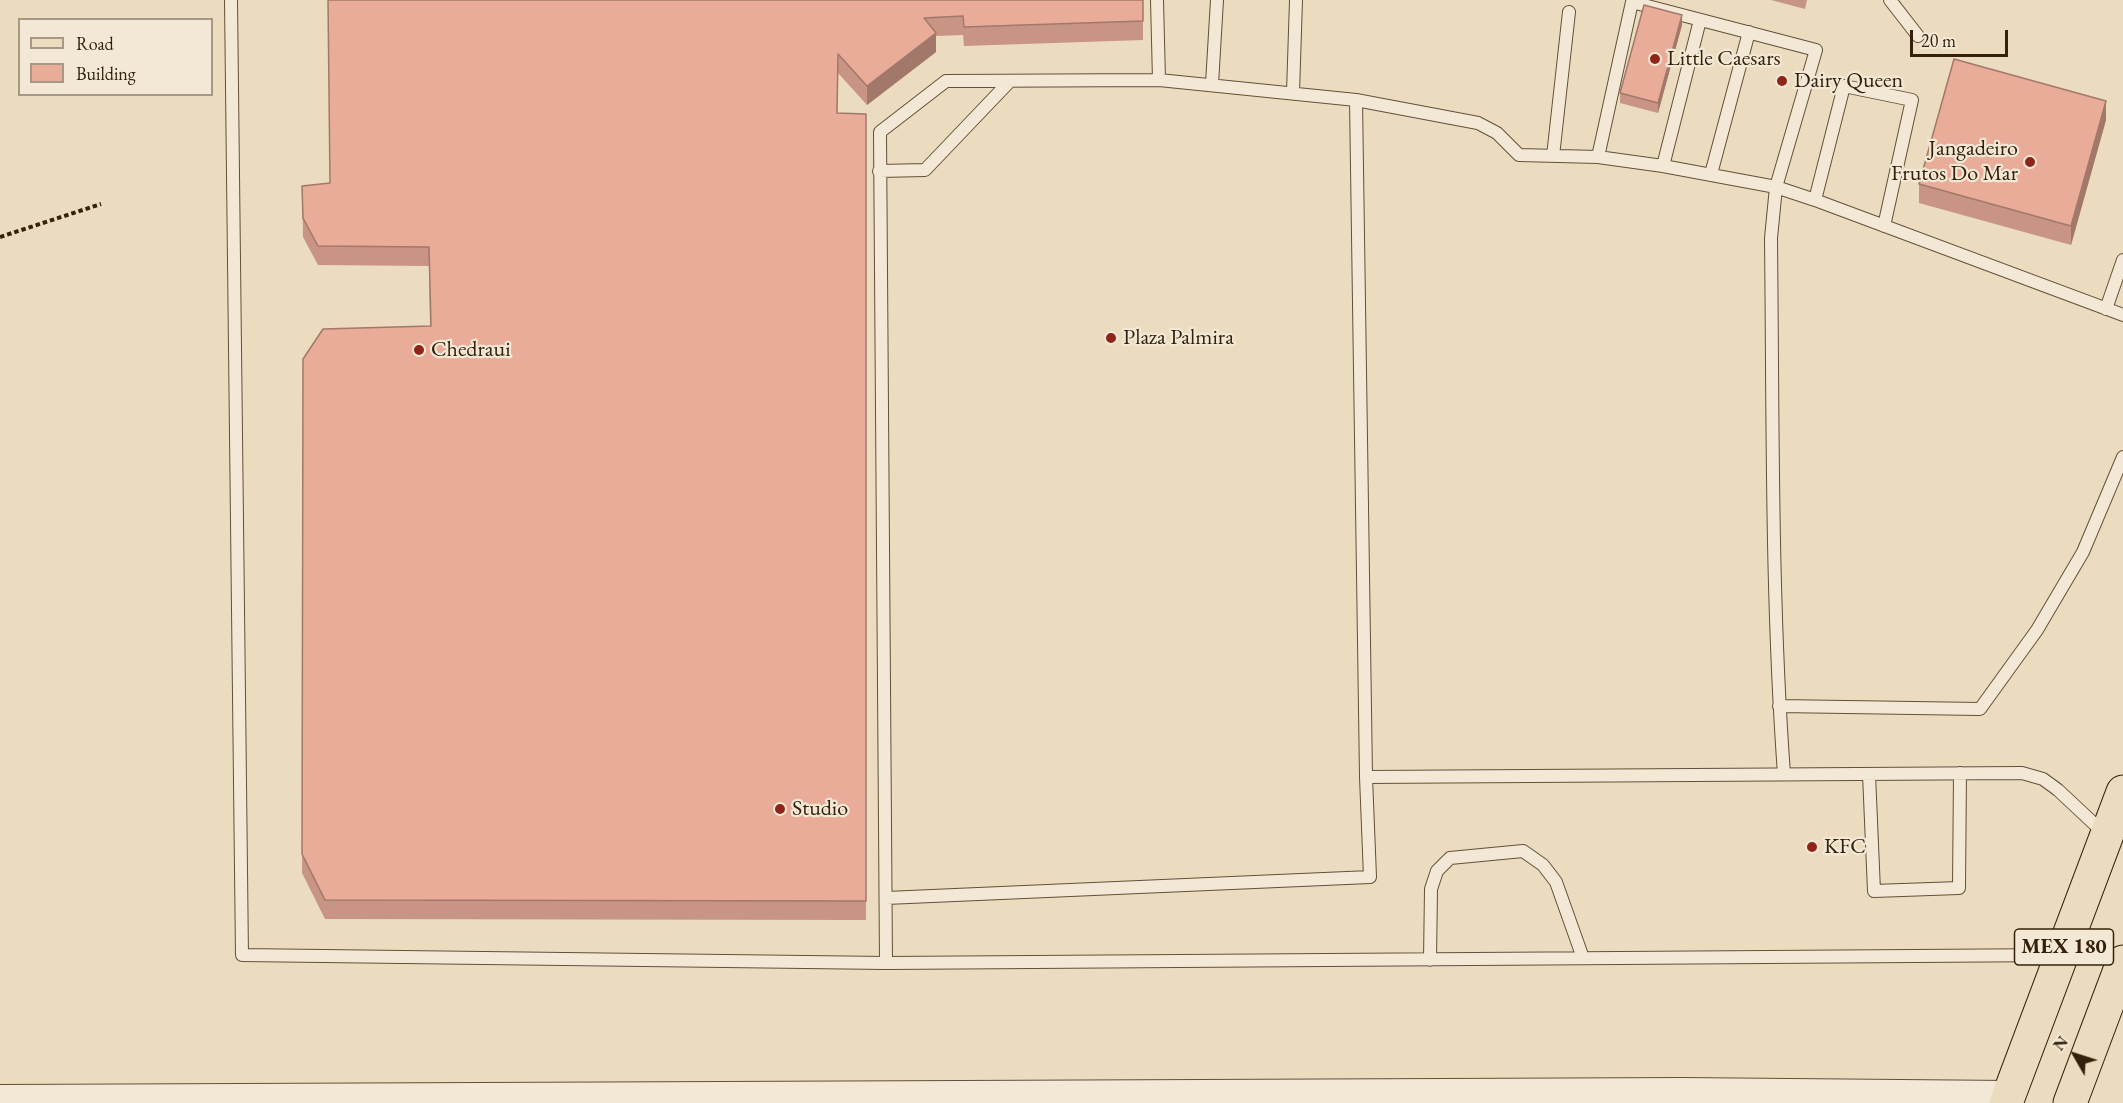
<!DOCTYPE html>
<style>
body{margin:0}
#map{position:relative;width:2123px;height:1103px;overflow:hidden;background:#ebdcbf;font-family:"EB Garamond",serif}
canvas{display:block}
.legend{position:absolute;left:18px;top:18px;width:195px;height:78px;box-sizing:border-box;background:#f2e8d5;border:2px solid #a69884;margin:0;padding:8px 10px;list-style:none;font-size:18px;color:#35210b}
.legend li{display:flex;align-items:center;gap:12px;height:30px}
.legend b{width:30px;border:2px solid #a69884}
.north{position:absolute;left:2045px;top:1025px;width:60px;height:60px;-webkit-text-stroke:4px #f2e8d5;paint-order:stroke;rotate:309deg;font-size:16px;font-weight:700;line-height:24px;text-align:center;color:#35210b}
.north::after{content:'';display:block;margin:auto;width:21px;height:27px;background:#35210b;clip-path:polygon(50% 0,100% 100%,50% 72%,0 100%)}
.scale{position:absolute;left:1910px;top:30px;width:98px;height:27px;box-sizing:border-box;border:3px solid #35210b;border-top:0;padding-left:8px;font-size:18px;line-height:21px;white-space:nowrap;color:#35210b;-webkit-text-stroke:4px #f2e8d5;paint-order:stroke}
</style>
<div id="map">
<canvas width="2123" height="1103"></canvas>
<ul class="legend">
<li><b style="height:8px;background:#ebdcbf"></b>Road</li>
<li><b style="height:16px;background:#e8ac98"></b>Building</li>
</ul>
<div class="north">N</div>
<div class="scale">20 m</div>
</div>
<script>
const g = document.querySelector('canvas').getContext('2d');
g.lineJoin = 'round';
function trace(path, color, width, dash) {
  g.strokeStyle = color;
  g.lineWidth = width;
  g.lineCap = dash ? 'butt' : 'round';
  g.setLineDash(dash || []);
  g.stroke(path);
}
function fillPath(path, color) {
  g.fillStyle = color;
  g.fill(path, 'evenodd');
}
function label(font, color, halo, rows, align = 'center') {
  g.font = font + ' "EB Garamond",serif';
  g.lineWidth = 4.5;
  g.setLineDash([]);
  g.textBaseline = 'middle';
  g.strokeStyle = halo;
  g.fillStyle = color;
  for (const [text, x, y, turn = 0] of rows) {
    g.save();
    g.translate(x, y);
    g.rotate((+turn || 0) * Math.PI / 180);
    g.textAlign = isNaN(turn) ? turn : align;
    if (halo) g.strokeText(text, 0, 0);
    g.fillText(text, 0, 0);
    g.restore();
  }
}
const path = new Path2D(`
 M0,237L101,204`);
const service = new Path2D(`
 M231,0L242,955L886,963L2060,955
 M1157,0L1159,80
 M1890,0L1918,36
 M1212,84L1217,0
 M1293,93L1296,0
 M1553,156L1569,12
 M1598,157L1632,2L1816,50L1776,187L1815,200L2123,315
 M1663,166L1700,20
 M879,171L925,170L1010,81
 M1711,174L1749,32
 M1815,200L1844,86L1912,100L1884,226
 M2106,309L2123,260
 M1779,706L1980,709L2037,630L2083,552L2123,457
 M1869,774L1874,891L1959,888L1960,773
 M1366,777L2022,773L2043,779L2058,790L2105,834
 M886,898L1370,877L1366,777L1356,100
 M1430,960L1431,889L1437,871L1450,858L1523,851L1543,865L1556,882L1583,958
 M886,963L880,132L946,81L1159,80L1356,100L1478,123L1497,133L1519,155L1598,157L1663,166L1776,187L1771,238C1773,417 1771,596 1784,774`);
const minor = new Path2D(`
 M0,1098L1682,1091L2009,1094`);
const primary = new Path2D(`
 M2006,1103L2123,792
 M2070,1103L2123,962`);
const wall = new Path2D(`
 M328,0H1143V40L964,46L963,35L936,36V52L867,105L838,73L837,113L866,114V920L325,919L302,873L303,359L430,326L429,266L318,265L303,237L302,186L330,183Z
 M1771,0H1807L1805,9Z
 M1682,25L1658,113L1620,103V93Z
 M2106,120L2071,245L1919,203V184Z`);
const shadedWall = new Path2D(`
 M1682,15V25L1658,113V103Z
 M936,33V52L867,105V86Z
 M2106,101V120L2071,245V226Z`);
const building = new Path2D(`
 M328,0H1143V21L964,27L963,16L924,18L936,33L867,86L838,54L837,113L866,114V901L325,900L302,854L303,359L323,329L431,326L429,247L318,246L303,218L302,186L330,183Z
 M1644,5L1682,15L1658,103L1620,93Z
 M1954,59L2106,101L2071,226L1919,184Z`);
const markers = [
 [1655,59,6,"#8f2418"],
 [1782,81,6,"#8f2418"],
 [2030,162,6,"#8f2418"],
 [1111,338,6,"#8f2418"],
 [419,350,6,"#8f2418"],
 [780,809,6,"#8f2418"],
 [1812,847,6,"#8f2418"]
];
const shields = [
 [2064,947,99]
];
const shieldNames = [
 ["MEX 180",2064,947]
];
const poiNames = [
 ["Little Caesars",1667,59],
 ["Dairy Queen",1794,81],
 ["Jangadeiro",2018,149,"right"],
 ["Frutos Do Mar",2018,174,"right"],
 ["Plaza Palmira",1123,338],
 ["Chedraui",431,350],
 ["Studio",792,809],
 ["KFC",1824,847]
];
trace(service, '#625038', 14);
trace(minor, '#625038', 28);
trace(primary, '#35210b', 35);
trace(path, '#35210b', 4, [4.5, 3]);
trace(service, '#f2e8d5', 12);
trace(minor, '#f2e8d5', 26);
trace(primary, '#ebdcbf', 33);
fillPath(wall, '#c89483');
fillPath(shadedWall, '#a2786a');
fillPath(building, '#e8ac98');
trace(building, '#a2786a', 1.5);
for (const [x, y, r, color] of markers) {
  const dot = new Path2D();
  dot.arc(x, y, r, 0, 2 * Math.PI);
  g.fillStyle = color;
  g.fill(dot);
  trace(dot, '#f2e8d5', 2);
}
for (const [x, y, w] of shields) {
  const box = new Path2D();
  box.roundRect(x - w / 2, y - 18, w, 36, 4.5);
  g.fillStyle = '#f2e8d5';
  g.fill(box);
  trace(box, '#35210b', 1.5);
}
label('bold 21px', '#35210b', null, shieldNames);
label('22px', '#35210b', '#f2e8d5', poiNames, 'left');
</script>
